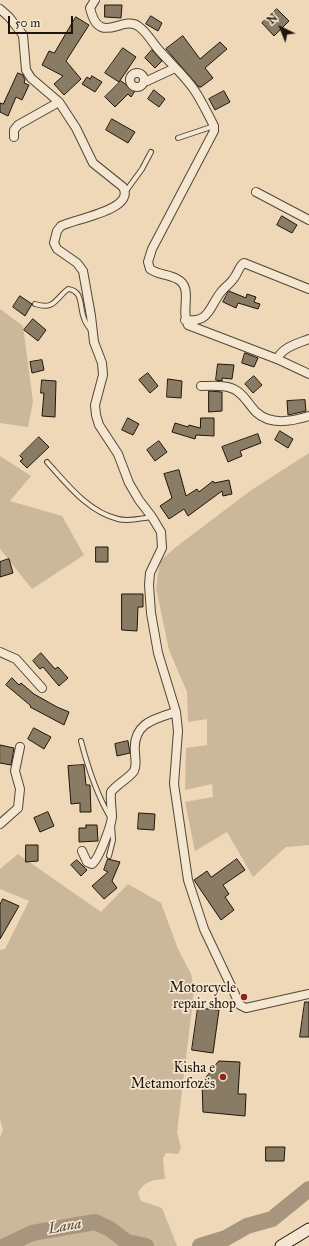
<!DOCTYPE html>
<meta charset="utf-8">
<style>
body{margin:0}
#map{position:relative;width:309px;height:1246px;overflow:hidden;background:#eed8b7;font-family:"IM FELL Great Primer",serif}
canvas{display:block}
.north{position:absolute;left:261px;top:8px;width:40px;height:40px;-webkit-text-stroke:3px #f4e6d0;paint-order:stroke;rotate:317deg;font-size:11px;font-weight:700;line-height:16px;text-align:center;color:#1e160d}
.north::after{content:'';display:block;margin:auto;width:14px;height:18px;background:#1e160d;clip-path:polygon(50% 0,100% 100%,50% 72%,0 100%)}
.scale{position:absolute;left:8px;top:16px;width:65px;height:18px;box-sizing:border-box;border:2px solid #1e160d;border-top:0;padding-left:5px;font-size:12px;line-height:14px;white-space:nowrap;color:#1e160d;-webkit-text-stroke:3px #f4e6d0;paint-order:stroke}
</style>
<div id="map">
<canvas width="309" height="1246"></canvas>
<div class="north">N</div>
<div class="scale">50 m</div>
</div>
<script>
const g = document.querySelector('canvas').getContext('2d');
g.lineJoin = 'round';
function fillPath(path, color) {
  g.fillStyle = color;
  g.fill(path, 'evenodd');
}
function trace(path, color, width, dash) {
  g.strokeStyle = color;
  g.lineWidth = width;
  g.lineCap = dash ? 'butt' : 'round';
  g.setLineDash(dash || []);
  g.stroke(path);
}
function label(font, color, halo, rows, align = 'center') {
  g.font = font + ' "IM FELL Great Primer",serif';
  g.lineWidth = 3.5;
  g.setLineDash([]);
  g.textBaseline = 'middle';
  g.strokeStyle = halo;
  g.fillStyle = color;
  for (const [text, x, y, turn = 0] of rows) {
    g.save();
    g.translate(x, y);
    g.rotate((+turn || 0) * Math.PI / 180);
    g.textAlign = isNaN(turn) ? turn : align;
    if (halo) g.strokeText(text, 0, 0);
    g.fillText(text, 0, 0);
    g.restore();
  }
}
const green = new Path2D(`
 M0,309L23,326L33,402L28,427L0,423Z
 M309,453V845L286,847L253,877L227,832L195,851L185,802L213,797L212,784L185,790L186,748L207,745V719L188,722L187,692L169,650L156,588L160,561L176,547L250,491Z
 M0,456L31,476L10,501L62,516L84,555L32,589L0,549Z
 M18,854L101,912L128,884L161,903L178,949L191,974L194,988L193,1000L177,1132L181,1148L178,1154L166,1153L163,1158L165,1179C154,1179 143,1182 138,1193L141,1201L162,1208L177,1246H0V1137L3,1130L0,1119V950L5,949L29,901L0,889V869Z`);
const river = new Path2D(`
 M5,1246L32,1233L95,1222L110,1229L127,1242L146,1246
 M200,1246L226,1238L247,1226L272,1219L309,1189`);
const building = new Path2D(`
 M105,5H122L121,18L105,17Z
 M277,9L289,21L274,36L262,23Z
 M151,16L162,23L158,31L146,24Z
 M76,17L89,25L66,61L81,79L64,95L54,84L63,76L42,65L49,51L54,53Z
 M183,36L200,59L220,42L227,49L205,68L213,78L201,87H199L166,49Z
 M123,48L136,57L119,82L105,73Z
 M152,50L162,61L155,68L145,58Z
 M18,73L23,75L25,80L24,83L29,85L22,100L16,97L8,116L0,112V103L3,104Z
 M92,76L102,82L95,92L82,84L87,77L90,79Z
 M121,81L135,91L131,97L128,94L115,107L105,97Z
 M154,90L165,99L159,107L148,99Z
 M224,91L230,102L215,110L209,99Z
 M112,119L135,132L128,143L106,130Z
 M282,216L297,225L292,233L277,225Z
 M229,291L246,298L247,294L256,297L254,302L260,304L258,309L238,303L236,308L223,302Z
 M20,296L32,304L25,316L13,307Z
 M33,319L46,330L38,341L24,330Z
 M245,353L258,358L254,367L242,363Z
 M42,360L44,370L32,373L30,362Z
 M218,364L234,365L232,379L222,378V381L216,380Z
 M148,373L158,386L150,393L139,380Z
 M254,376L262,385L253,393L245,384Z
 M168,379L182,381L181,398L167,397Z
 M42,380L56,381L55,417L42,416L44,393H41Z
 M209,391L222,392V411L209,412Z
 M305,400L306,411L288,415L287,401Z
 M128,418L139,424L133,435L122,430Z
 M201,418H214V436L196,435L195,439L172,432L175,423L188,427L189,425L200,428Z
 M280,431L293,439L288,448L275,440Z
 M258,434L261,443L240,451L242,456L228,462L222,447Z
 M39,437L49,447L27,468L20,461L23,459L20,456Z
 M159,441L167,452L155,461L147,450Z
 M179,470L186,496L197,489L199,492L213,481L214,483L229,480L232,494L223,496L222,491L188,516L184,509L169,519L160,506L172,498L164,474Z
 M96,547H108V562H96Z
 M9,559L13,573L0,577V562Z
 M122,594H143V607H138L137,631L122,630Z
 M41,653L55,669L58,667L68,678L59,686L43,667L40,669L33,661Z
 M12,678L19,685L21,683L34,694L57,707L69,712L64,725L30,707L31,706L6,685Z
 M34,728L51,737L44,749L28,739Z
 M128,741L130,753L117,756L115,744Z
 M0,745L14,748L11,765L0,763Z
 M84,765L86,785H90L91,812H80V803L71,804L68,766Z
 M48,812L54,826L40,832L34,818Z
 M139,813L155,814L154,830L138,829Z
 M86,825H97L98,841L79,842V828H86Z
 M26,845H38V861L26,862Z
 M108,859L120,862L112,881L117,888L104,899L92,886L108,872L104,870Z
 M237,859L245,870L223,885L229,894L225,897L234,910L221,920L194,880L207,871L211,877Z
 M77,860L87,870L81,876L71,865Z
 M3,899L19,906L0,939V905Z
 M305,1002H309V1037H300Z
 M198,1008L219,1010L213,1053L192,1050Z
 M219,1061L240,1062L238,1094H246L245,1116L203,1112L202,1083Z
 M266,1147H285L284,1161H266Z`);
const lane = new Path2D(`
 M178,138L214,126
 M126,191L142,169L151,152
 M35,304C55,310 54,300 68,289C84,291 79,307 84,318C85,323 88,326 91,330
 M47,462C67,484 88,512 118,519C129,522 141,518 152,517
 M81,741C88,768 96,793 110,817
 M109,856L113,840L112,825`);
const street = new Path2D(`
 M95,0L90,8C99,47 122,15 138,26C147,32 151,41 158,49C170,63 185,76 195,91C202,102 208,114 214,126V131L152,249L148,262L150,269C158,275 168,274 177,279C194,287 180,310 188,325L277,359L309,374
 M0,9L9,17L23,35L26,70L31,78L59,102L76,128L93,163L123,187C136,210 74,219 61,226L57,231L54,243L57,249L77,263L83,271L91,316L94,342L102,363L103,375L95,405L96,415L99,425L118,454L129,483L139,500L152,517L161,532L162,548L150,573L149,585L151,613L158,653L176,712L178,731L174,784L188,880L204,929L240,1005L246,1008L309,994
 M130 80a7 7 0 1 1 14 0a7 7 0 1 1-14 0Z
 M144,80L147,81L175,68
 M14,137V130L18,125L59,102
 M256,192L309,220
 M185,320C210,323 209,307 221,292C225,287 231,283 234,278C238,273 239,266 244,263L309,289
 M277,359C283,347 296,344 309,339
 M201,386C212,386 228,384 237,391C245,396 249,405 256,412C271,426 292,421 309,416
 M0,652L16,659L42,688
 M0,824L18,808L20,789L15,771L20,747
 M82,851L87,862L92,864C99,859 111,826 112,817C112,809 110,801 111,792C117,784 128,779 134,771C137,765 135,759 135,753C132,724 153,719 176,712`);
const secondary = new Path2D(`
 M281,1246L309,1229`);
const markers = [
 [244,997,4,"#8f2418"],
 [223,1077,4,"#8f2418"]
];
const poiNames = [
 ["Motorcycle",236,989],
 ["repair shop",236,1005],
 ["Kisha e",215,1069],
 ["Metamorfozës",215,1085]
];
const waterNames = [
 ["Lana",65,1227,-10]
];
fillPath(green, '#cbb79a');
trace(river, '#a7967d', 16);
fillPath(building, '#8a7b65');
trace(building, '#1e160d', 1);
trace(lane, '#524638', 6);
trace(street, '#524638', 10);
trace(secondary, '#1e160d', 13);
trace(lane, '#f4e6d0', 4);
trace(street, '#f4e6d0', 8);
trace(secondary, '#f4e6d0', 11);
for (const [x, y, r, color] of markers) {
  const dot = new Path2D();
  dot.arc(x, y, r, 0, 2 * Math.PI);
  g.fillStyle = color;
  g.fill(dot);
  trace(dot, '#f4e6d0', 1.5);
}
label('14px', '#1e160d', '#f4e6d0', poiNames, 'right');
label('italic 15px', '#55493a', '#f4e6d0', waterNames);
</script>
